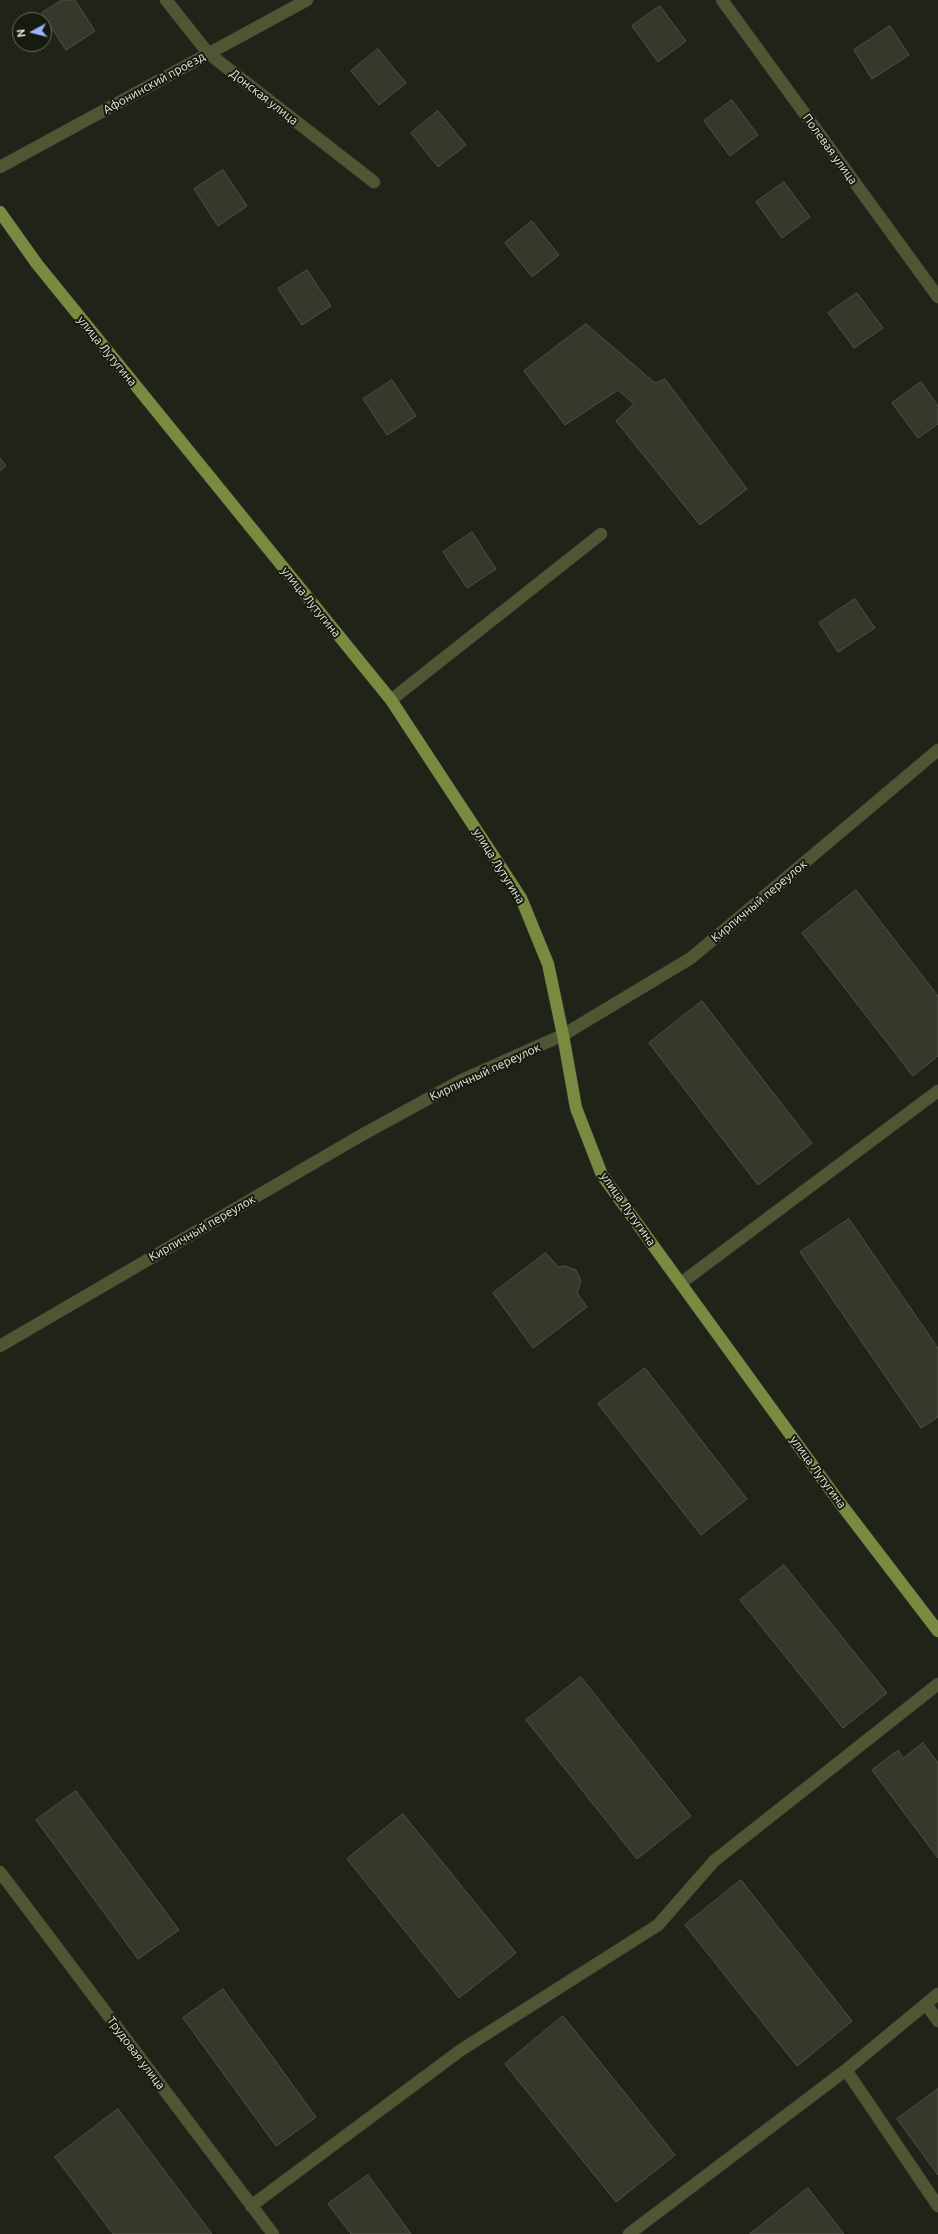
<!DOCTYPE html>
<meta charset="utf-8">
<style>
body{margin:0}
#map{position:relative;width:938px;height:2234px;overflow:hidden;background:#202317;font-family:Ubuntu,sans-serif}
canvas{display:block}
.north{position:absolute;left:12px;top:12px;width:40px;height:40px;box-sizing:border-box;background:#171a0e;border:1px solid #6a6d62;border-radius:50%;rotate:263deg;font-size:11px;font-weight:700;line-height:16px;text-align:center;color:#e6e9e0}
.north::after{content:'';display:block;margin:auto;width:14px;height:18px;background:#9cb4fd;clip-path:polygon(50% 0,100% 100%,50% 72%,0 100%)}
</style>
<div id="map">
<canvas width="938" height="2234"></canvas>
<div class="north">N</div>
</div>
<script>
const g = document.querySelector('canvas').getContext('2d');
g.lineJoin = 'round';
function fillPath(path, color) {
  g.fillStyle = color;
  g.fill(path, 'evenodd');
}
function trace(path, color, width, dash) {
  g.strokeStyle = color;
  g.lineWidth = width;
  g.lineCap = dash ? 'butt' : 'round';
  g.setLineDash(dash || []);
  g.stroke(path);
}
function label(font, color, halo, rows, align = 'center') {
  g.font = font + ' Ubuntu,sans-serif';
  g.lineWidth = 4;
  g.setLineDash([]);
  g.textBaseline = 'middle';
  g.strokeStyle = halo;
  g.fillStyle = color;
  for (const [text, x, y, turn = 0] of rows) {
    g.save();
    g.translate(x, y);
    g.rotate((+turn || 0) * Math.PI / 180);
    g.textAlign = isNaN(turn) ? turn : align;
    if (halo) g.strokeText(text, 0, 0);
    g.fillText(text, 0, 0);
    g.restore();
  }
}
const building = new Path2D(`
 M62,0H75L95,31L66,50L42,13Z
 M660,6L686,41L658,62L632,26Z
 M890,26L909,55L872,79L854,50Z
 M378,49L406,83L379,105L351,71Z
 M732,100L758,135L730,156L704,121Z
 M438,111L466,145L438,167L411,133Z
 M223,170L247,206L218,226L194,189Z
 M784,182L810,217L782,238L756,202Z
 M532,221L559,255L532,277L505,243Z
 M307,270L331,306L302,325L278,289Z
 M857,293L883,328L854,348L828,313Z
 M586,324L655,383L665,379L747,489L700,525L616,421L634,404L618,390L565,425L524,371Z
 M392,380L416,416L387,435L363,399Z
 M921,382L938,406V424L918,438L892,403Z
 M0,458L6,466L0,471Z
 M472,532L496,569L467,588L443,552Z
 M855,599L875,628L838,652L819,623Z
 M856,890L938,996V1056L913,1076L802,933Z
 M702,1001L812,1143L758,1185L649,1043Z
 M849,1219L938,1348V1417L921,1428L800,1252Z
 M546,1253L558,1267L564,1266L576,1270L581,1281L577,1293L587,1307L533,1348L493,1293Z
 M645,1368L747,1499L701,1535L598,1404Z
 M784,1565L887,1693L843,1728L740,1600Z
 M581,1677L691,1816L637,1859L526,1720Z
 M923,1743L938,1763V1858L872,1770L898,1750L903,1758Z
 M76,1791L179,1930L138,1959L36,1820Z
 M403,1814L516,1953L459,1998L347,1859Z
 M741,1880L852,2021L797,2066L685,1925Z
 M223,1989L316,2117L276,2146L183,2018Z
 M563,2016L675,2155L616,2202L505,2064Z
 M938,2089V2175L897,2119Z
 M118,2109L212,2234H113L55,2157Z
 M368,2175L411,2234H351L328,2204Z
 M808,2188L844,2234H750Z`);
const minor = new Path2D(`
 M166,0L208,53L374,182
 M722,0L938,297
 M0,167L307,0
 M391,700L601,534
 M681,1283L938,1091
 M0,1346L360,1136L462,1080L563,1035L691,958L938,750
 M0,1872L273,2234
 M926,2004L938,2021
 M846,2070L938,2206
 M251,2206L461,2050L658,1925L714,1861L938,1684
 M629,2234L846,2070L938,1994`);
const major = new Path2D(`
 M0,212L37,264L391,700L521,898L548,964L563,1035L576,1108L602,1175L840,1503L938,1631`);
const streetNames = [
 ["Афонинский проезд",154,83,-29],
 ["Донская улица",264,97,38],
 ["Полевая улица",830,149,54],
 ["улица Лутугина",107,351,51],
 ["улица Лутугина",311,602,51],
 ["улица Лутугина",499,866,58],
 ["Кирпичный переулок",759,901,-40],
 ["Кирпичный переулок",485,1072,-25],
 ["улица Лутугина",628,1209,55],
 ["Кирпичный переулок",202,1228,-30],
 ["улица Лутугина",818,1472,54],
 ["Трудовая улица",136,2053,53]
];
fillPath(building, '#35392c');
trace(building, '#4e5244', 1);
trace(minor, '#3c3f33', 13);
trace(major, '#3c3f33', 13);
trace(minor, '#4e5634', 12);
trace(major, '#7a8a40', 12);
label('12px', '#e6e9e0', '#171a0e', streetNames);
</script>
